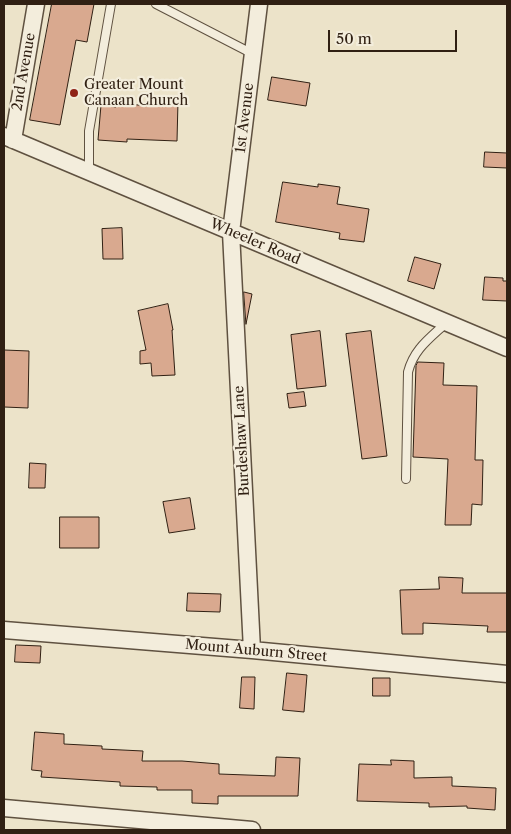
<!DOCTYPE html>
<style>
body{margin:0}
#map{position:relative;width:511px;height:834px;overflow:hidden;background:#ece3c9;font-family:"Libre Caslon Text",serif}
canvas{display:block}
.frame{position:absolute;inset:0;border:5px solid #302013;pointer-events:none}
.scale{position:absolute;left:328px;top:30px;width:129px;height:22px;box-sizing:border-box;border:2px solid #302013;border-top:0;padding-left:6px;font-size:15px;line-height:18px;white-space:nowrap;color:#302013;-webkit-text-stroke:4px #f3eddc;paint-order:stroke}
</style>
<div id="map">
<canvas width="511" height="834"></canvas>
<div class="frame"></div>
<div class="scale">50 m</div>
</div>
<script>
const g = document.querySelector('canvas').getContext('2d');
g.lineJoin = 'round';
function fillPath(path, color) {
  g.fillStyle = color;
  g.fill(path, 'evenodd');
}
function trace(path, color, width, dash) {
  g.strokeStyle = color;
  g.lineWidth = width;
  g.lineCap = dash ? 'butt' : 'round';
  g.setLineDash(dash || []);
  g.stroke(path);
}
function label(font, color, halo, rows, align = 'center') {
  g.font = font + ' "Libre Caslon Text",serif';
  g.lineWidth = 4.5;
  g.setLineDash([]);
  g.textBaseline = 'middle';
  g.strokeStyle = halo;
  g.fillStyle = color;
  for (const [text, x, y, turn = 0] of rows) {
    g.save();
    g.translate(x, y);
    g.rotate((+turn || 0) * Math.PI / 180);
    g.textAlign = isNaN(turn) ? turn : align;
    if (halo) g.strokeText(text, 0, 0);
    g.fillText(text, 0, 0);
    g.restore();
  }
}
const building = new Path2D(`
 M52,4H94L87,42L76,40L60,125L30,120Z
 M272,77L310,83L306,106L268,100Z
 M149,100L178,101L177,141L127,139V142L98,140L101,105L116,107V103L149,106Z
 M485,152L507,153V168L484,167Z
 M283,182L318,187V184L340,187L337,204L369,209L364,242L339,239L340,233L276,222Z
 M122,228L123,259H103L102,229Z
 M415,257L441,264L434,289L408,281Z
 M485,277L503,278V281H507V301L483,300Z
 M244,292L252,294L246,324Z
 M168,304L173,330H172L175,375L152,376L151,363L140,364V351L146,350L138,311Z
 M320,331L326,386L297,389L291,335Z
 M371,331L387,456L362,459L346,334Z
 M4,350L29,351L28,408L4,407Z
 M418,362L444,363L443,385L477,386L475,460H483L482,505L472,504L471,525H445L448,459L413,457L416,366Z
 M304,392L306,406L289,408L287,394Z
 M30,463L46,464L45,488H29Z
 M190,498L195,529L169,533L163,502Z
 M60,517H99V548H60Z
 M439,577L463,578L462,593H507V632H487L488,626L423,623V634H402L400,590L439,589Z
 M188,593L221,594L220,612L187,611Z
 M16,645L41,646L40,663L15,662Z
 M287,673L307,675L304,712L283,710Z
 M242,677H255L254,709L240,708Z
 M373,678H390V696H373Z
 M35,732L64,734V744L102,746V749L143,751L142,761H182L219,764V774L275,776L276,757L300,758L298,796H218V804L192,803V790H157V787L120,786V782L41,777L42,771L32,770Z
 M391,760L414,761V778L452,777V786L496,788L495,810L467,808V806L429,807V803L357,801L359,764L391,765Z`);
const service = new Path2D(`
 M156,4L253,54
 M89,172V131L111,4
 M406,479L408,372C414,349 429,339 446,323`);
const minor = new Path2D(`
 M4,136L507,348
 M13,140L36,4
 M4,630L252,650L507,674
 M252,650L231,232L259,4
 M4,808L252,830`);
const markers = [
 [74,93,5,"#8f2418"]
];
const streetNames = [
 ["2nd Avenue",24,72,-80],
 ["1st Avenue",245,118,-83],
 ["Wheeler Road",255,242,23],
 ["Burdeshaw Lane",242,441,-93],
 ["Mount Auburn Street",256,651,5]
];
const poiNames = [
 ["Greater Mount",84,85],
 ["Canaan Church",84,101]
];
fillPath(building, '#d9a98f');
trace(building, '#302013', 1);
trace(service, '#5f5140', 10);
trace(minor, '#5f5140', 19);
trace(service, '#f3eddc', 8);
trace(minor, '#f3eddc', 16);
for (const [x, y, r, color] of markers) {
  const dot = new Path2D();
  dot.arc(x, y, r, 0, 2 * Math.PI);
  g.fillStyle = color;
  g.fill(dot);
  trace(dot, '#f3eddc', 2);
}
label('14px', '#302013', '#f3eddc', streetNames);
label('14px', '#302013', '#f3eddc', poiNames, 'left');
</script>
